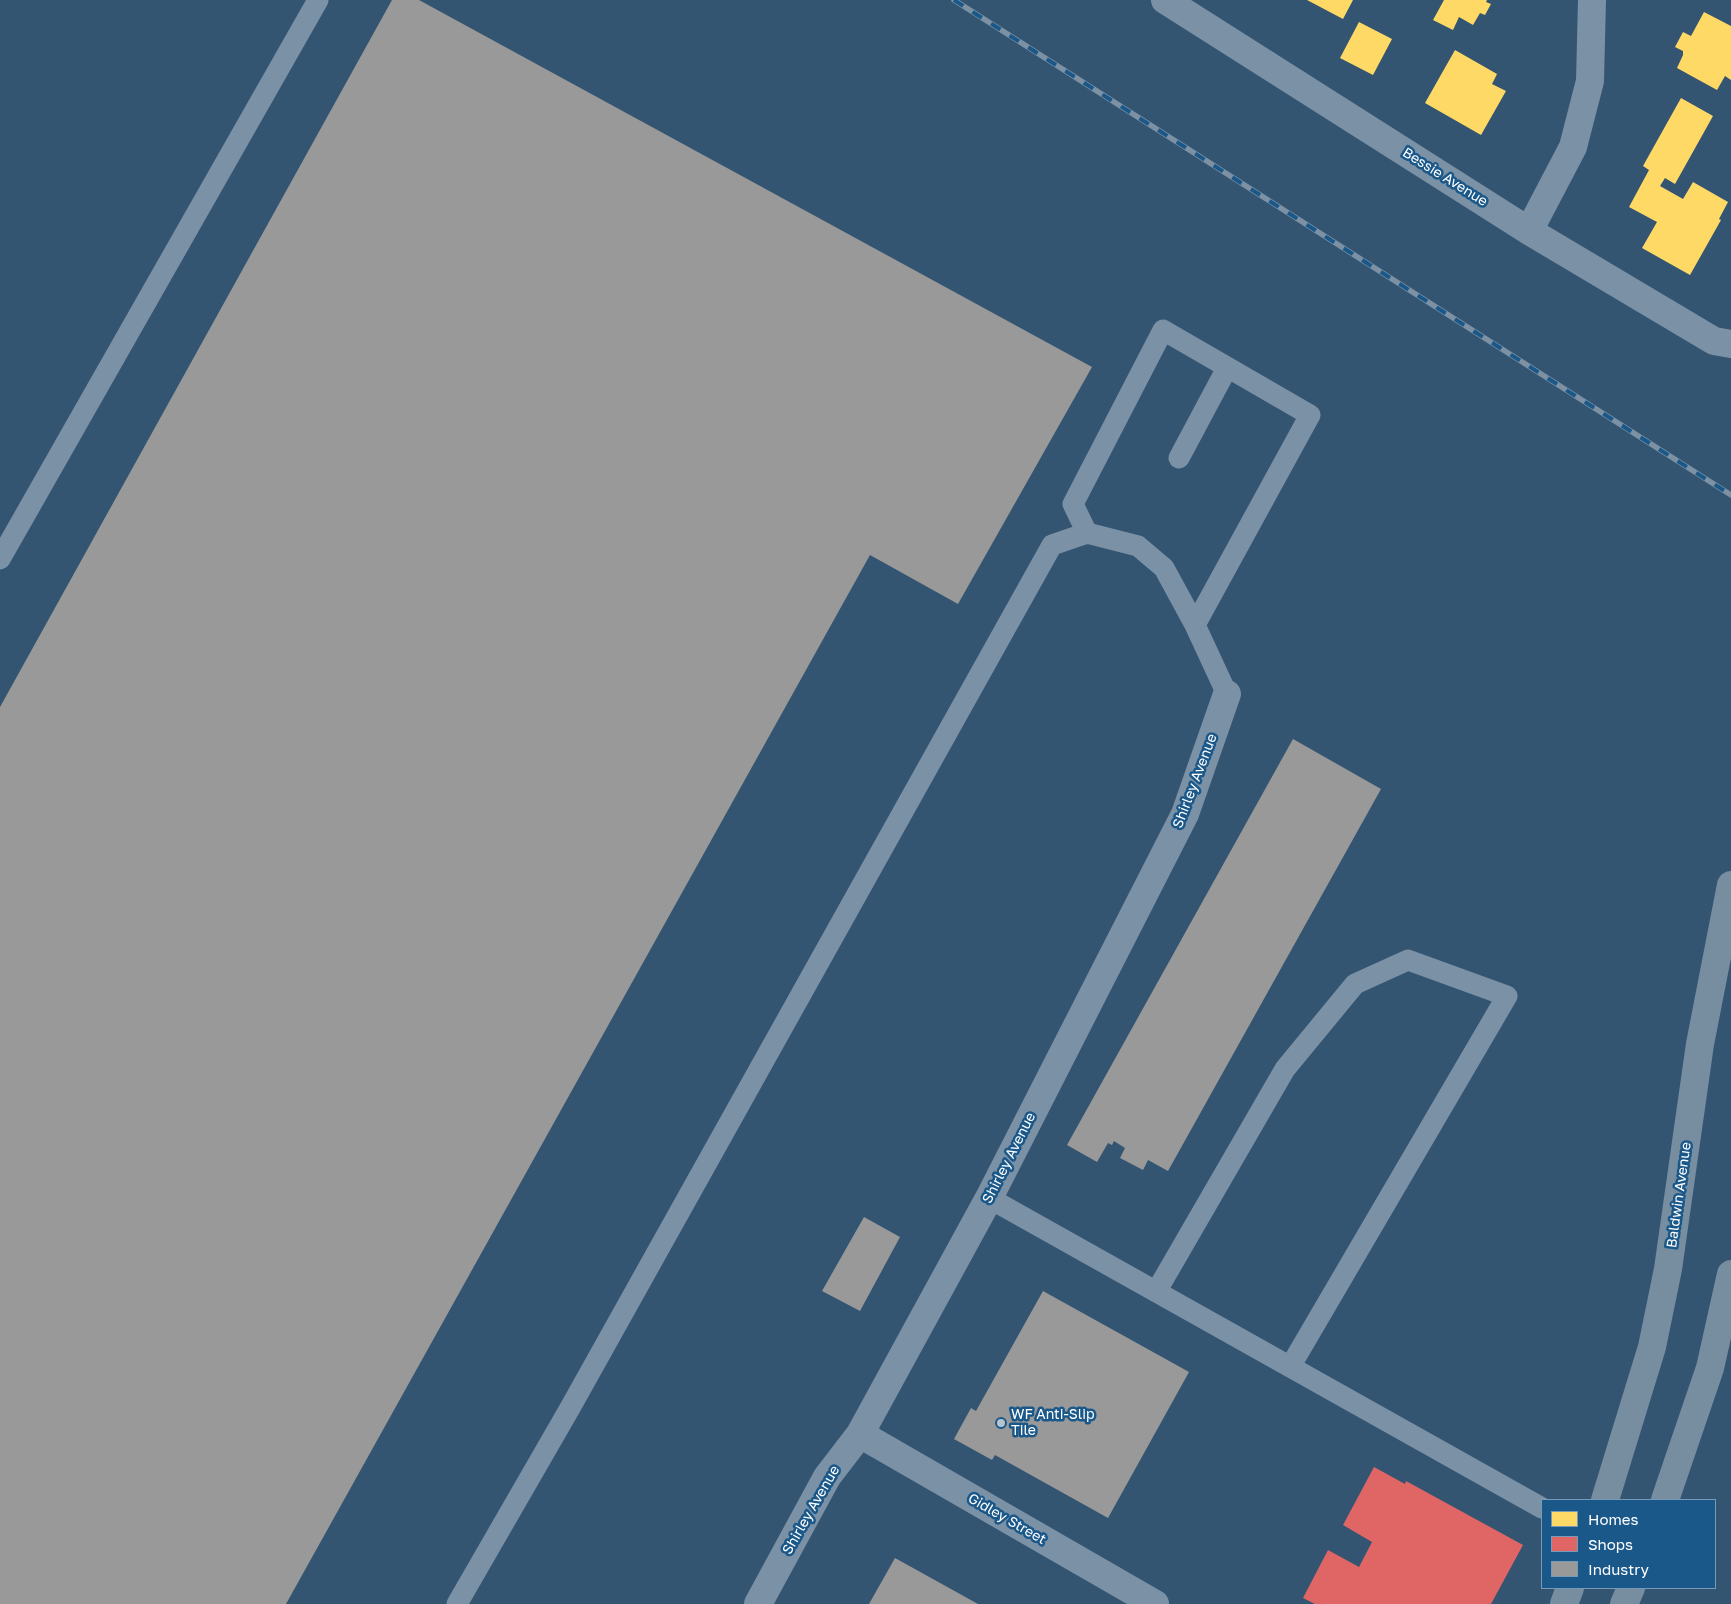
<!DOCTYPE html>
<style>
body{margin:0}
#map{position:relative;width:1731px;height:1604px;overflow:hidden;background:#345571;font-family:"Golos Text",sans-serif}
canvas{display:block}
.legend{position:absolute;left:1541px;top:1499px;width:175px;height:90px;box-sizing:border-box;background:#1b588a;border:1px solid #769bb9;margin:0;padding:6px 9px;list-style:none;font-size:15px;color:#fff}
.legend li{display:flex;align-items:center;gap:10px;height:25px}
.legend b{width:25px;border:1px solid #769bb9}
</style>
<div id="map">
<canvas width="1731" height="1604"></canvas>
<ul class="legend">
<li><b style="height:14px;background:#ffd966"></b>Homes</li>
<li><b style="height:14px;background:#e06666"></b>Shops</li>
<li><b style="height:14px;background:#999"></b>Industry</li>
</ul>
</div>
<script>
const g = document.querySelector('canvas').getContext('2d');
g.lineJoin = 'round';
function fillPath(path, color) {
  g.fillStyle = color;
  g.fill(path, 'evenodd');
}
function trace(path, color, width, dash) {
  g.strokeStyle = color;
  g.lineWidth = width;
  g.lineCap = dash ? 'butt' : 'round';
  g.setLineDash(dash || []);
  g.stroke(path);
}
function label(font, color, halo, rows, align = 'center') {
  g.font = font + ' "Golos Text",sans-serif';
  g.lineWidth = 5;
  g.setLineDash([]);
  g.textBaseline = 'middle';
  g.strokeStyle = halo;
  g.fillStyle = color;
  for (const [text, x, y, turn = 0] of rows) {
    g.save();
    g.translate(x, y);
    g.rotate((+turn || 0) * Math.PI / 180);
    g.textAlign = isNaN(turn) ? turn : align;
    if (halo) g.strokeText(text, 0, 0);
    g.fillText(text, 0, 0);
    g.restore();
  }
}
const homes = new Path2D(`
 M1307,0H1353L1343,19Z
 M1444,0H1487L1486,2L1491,4L1485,15L1480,13L1473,25L1459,17L1453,30L1433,20Z
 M1704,12L1731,26V80L1725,76L1717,90L1677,68L1683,55V51L1675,47L1683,32L1691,36Z
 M1359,22L1392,39L1373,75L1340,58Z
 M1455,50L1497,74L1492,84L1506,91L1481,135L1425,103Z
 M1681,98L1713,116L1675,184L1665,178L1660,186L1683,199L1693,182L1728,202L1719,219L1721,220L1690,275L1642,248L1657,222L1629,207L1649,170L1643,166Z`);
const shops = new Path2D(`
 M1374,1467L1405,1484L1406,1481L1523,1545L1491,1604H1315L1303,1598L1328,1550L1359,1567L1372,1542L1343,1525Z`);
const industry = new Path2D(`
 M392,0H419L1092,367L958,604L870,555L286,1604H0V707Z
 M1293,739L1381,789L1168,1171L1148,1160L1143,1170L1120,1158L1125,1148L1114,1141L1112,1145L1108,1143L1097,1162L1067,1145Z
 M864,1217L900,1237L860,1311L822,1291Z
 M1043,1291L1189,1372L1108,1518L995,1455L992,1460L954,1439L971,1408L976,1411Z
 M895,1558L978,1604H869Z`);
const service = new Path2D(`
 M1179,458L1227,368
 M1087,533L1073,504L1163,330L1310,415L1195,625
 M0,559L318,0
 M989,1198L1542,1508
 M1156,1292L1285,1069L1355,984L1408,960L1507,996L1290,1367
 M457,1604L570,1408L1052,545L1087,533L1138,546L1164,568L1195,625L1227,694`);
const minor = new Path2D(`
 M1165,0L1529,231L1714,341L1731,344
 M1529,231L1573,147L1590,81L1592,0
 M860,1434L1155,1604
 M758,1604L827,1477L860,1434L989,1198L1185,814L1227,694`);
const secondary = new Path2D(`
 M1605,1500L1652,1347L1668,1269L1700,1044L1731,885
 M1665,1500L1710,1368L1731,1274
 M1564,1604L1570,1588
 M1624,1604L1631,1588`);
const rail = new Path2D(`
 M954,0L1731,495`);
const markers = [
 [1001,1423,5,"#b8c4cd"]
];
const streetNames = [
 ["Bessie Avenue",1445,177,32],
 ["Shirley Avenue",1195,781,-69],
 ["Shirley Avenue",1009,1158,-63],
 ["Baldwin Avenue",1679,1195,-82],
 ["Shirley Avenue",811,1510,-60],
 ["Gidley Street",1007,1519,30]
];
const poiNames = [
 ["WF Anti-Slip",1011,1415],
 ["Tile",1011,1431]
];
fillPath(homes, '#ffd966');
fillPath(shops, '#e06666');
fillPath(industry, '#999');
trace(service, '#7b91a6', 21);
trace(minor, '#7b91a6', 28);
trace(secondary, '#778ea1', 28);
trace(rail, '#7c91a4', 5.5);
trace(rail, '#1b588a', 4, [11]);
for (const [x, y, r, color] of markers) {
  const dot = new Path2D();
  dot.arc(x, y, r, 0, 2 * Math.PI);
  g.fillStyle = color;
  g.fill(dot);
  trace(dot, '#1b588a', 2);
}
label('14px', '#fff', '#1b588a', streetNames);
label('14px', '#fff', '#1b588a', poiNames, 'left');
</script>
